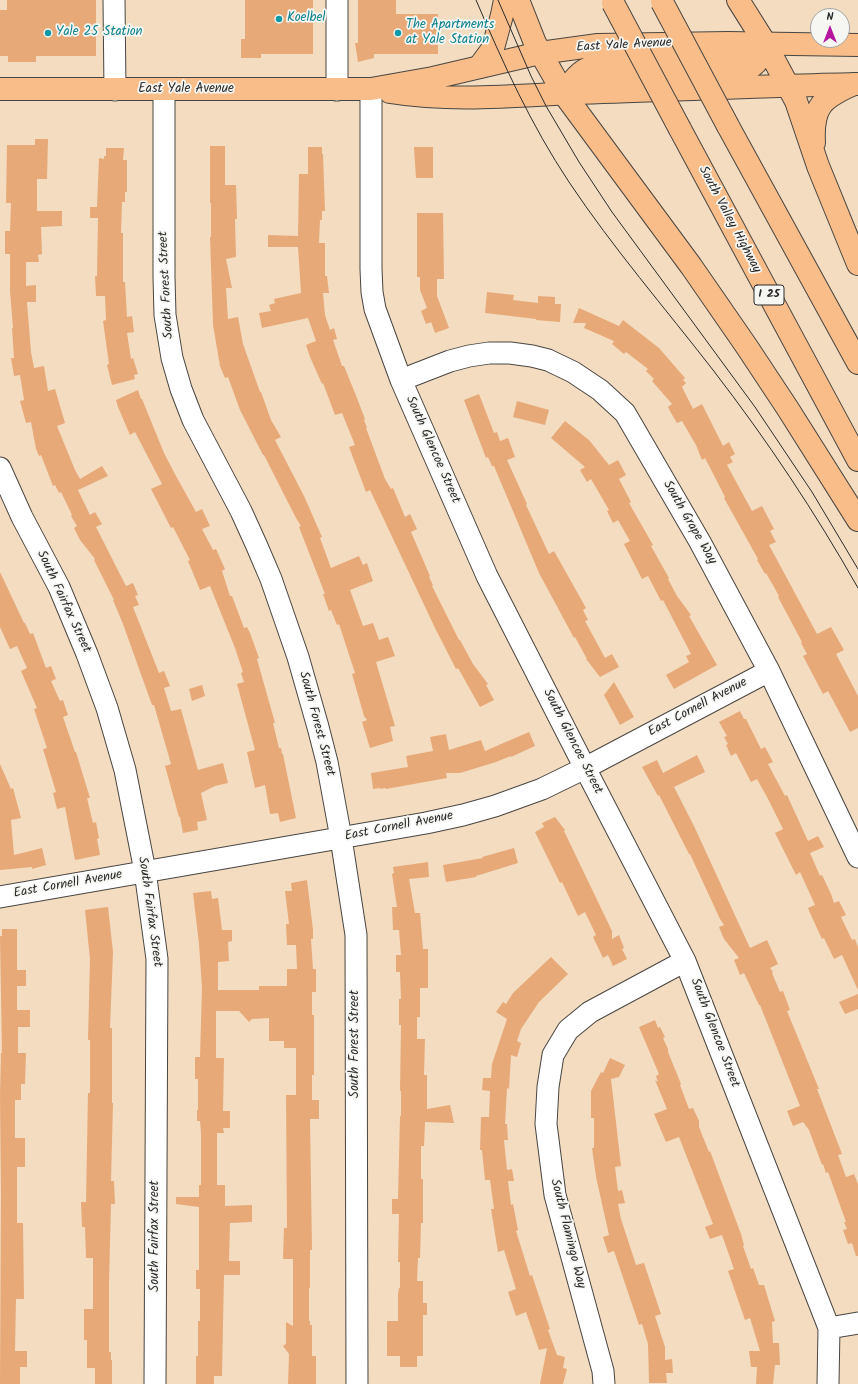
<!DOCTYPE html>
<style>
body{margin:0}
#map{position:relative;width:858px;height:1384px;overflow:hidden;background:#f3dcc0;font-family:Kalam,sans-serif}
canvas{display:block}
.north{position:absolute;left:810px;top:8px;width:40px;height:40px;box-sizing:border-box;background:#f6f6f2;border:1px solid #a5a5a2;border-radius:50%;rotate:0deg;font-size:11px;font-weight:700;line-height:16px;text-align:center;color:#2b2b2b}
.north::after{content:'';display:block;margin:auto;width:14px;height:18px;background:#b5179e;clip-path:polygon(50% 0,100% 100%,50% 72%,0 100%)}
</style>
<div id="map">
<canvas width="858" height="1384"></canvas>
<div class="north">N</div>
</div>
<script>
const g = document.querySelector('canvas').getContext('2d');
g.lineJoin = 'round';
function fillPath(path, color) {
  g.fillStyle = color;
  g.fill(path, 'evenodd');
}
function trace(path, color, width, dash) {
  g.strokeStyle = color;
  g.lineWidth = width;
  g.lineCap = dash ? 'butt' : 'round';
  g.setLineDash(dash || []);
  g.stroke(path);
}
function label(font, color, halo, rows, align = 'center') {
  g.font = font + ' Kalam,sans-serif';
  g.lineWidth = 3.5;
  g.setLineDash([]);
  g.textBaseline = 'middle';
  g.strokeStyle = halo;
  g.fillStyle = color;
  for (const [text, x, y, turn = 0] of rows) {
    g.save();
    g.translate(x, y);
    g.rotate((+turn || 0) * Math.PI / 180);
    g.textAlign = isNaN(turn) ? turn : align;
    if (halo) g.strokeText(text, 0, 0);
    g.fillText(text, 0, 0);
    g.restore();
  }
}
const building = new Path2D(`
 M7,0H96V56H36V62H8V56H0V10H7Z
 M245,0H313V54H261V58H241V39H245Z
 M358,0H396V14H438V54H374V58L358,62L355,43H358Z
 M35,139H48L47,179H37V211H62V226L41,227L42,254L38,255L39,262H26V286L36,285V302H27L31,352L34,368L44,366L48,391L55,389L65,423L57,426L75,470L80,479L102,466L108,476L78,490L90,515L95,512L102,524L96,527L126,586L133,583L138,595L135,596L139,605L133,607L159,673L164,671L170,686L164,688L171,711L181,709L198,770L223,763L228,783L215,786L201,793L207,820L197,822L198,830L183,833L180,817H179L165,766L171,764L154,705H152L123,624L113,600H114L94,560L95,559L80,540L74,528L77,526L71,516L72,515L61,492L59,493L55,485L53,486L41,455L39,456L36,449L31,422L26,423L20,401L24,400L20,375L14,376L11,358H14L12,328H13L10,291V254H5V231H10L11,203H6L7,145H35Z
 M210,146H225V185H236L237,219H235L236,257L226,259L232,288H226L228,319L238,317L243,344L260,392H261L271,420L281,437L275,440L304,496L322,537L320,538L331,568L359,556L363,565L367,563L373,581L350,590L363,626L373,623L379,640L388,637L395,656L376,662L395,726L390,727L393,741L370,748L362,722L367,720L364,716L352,674L355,673L339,624L337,625L331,610L329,611L323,594H325L299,527L301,526L296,518L264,455H263L240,410L228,377L225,378L220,366L213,325L210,237H211V203H210Z
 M308,147H322V154H323L325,211H322V220H320L319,243H325V276H327L329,293H323L325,315L330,330L334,328L337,339L333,340L342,366H344L357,398L365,419L364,420L367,428H366L385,479L391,489L393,488L405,517L410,514L417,529L411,532L430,576L429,577L433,585L432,586L459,640H460L473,664L488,684L486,685L494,700L480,707L458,668L456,669L435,628L370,490L366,492L349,447L355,445L342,413L335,415L323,383L322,384L310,357L306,345L316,341L308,318L262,328L259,313L271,311L269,305L275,303L274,299L301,293L298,247H268V235L298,236L299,174H308Z
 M414,147H433V178H416Z
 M106,148H124L123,160H127V192H125V202H122L121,233H123V282H125L127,317L132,316L134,332L127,333L131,359L133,358L138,374L134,375L135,379L112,385L107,365L109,364L103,321L106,320L105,296H96L95,276H97L98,218H90V207H97L99,158L104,159V156H106Z
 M417,213H443L444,279H437V296L449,328L435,333L431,322L426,324L421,311L427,308L420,290V277H417Z
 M487,292L514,295L513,300L538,303V296L555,297V304H561L560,322L536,320V319L485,313Z
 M579,308L619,326L623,320L659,348L685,378L683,380L686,383L682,387L693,409L702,404L723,446L729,442L735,454L730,457L733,462L727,465L752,511L762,506L774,529L770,531L776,542L769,545L817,634L831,627L844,650L836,654L858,696V728L850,732L828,691L823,694L803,656L807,654L801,643L802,642L778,597L779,596L766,573L765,574L757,560L758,559L724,498L725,497L705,458L702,460L696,445L682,421L677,423L671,413L668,407L672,404L652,381L654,379L646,371L648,369L626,352L624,354L612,344L614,341L584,328L586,323H573Z
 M138,390L141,399H142L164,453L176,476L196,512L202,509L210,526L202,529L213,550L216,549L225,569L222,571L230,596H232L244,628L247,627L250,633L259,658L257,659L275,723H273L279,748H281L282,754H283L296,818L280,822L278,813L270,814L265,785L255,788L247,752L255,750L237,684L244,682L241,673L243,672L235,648L210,586L200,590L188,561L190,560L173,527L171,528L151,489L162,484L135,432L130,435L118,407L116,400Z
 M479,394L494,433L497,432L500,441L508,438L515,457L507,460L527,504L526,505L549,554L554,551L586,608L583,610L588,620L585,621L605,658L612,654L619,667L600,677L586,659H587L575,637L574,638L539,573L494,466H492L488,457L486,458L464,400Z
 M517,401L549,410L545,425L513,417Z
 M565,421L589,440L609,465L618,460L626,475L619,479L631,502L629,503L653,545L651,546L669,578L668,579L677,596L691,615L689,616L717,665L674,689L666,675L689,662L686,656L691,654L663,600L661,601L648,576L642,579L624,544L630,541L618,520L613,523L607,511L609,510L591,479L587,482L580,470L585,467L551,438Z
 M0,572L24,623H25L30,634L33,633L46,668L51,666L56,679L51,681L60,701L63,700L68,715L63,717L75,752H76L90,798H87L93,823L96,822L99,838L97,839L100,855L75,860L65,807L57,809L53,793L56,792L43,749L47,748L34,709L37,708L21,671L27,668L17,646L10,649L0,627Z
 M614,682L634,717L620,725L604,695Z
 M202,685L205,696L192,701L189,689Z
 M740,711L744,719H746L761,749L765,747L773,762L768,764L785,796L787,795L808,841L818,836L824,847L810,853L820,876L822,875L831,894L834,903L839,901L846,915L841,917L852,940L855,939L858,947V990L842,955L834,959L824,938L822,939L810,913L808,908L815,905L800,872L796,875L775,833L783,829L768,799L757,779L751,782L736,753L731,756L726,745L728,744L724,737L727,736L719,722Z
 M529,732L535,746L511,757V756L496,762L460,773H446L447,778L386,789L385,788L381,789L380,788L373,789L371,773L408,767L406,756L433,751L430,737L446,734L449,750L481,740L485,751Z
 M697,755L705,772L674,787L694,826L750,948L767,940L778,964L770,968L773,972L772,973L780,992L783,991L790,1010L787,1011L819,1089H817L842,1154L838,1155L846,1177L854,1174L858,1184V1256H856L852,1243L848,1244L843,1230L847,1229L844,1222H846L828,1172L826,1173L823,1164L822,1165L809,1130L803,1122L793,1126L787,1111L800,1106L760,1005H759L744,973L740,975L734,960L739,958L724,939L719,927L724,925L720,919L690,854H689L659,795L658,796L642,767L657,760L663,773Z
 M0,764L11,789L13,788L21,818L11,820L14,855L42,848L46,865L32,869V867L0,870Z
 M555,817L565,830L564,831L612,931V939L619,935L624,948L622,949L627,959L613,966L608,955L603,958L593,937L596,935L585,912L578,916L562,882L560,883L535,832L544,827L542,823Z
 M514,848L518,863L476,876V877L446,882L443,865L483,858L482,857Z
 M428,862L429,877L409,879L415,913H420L423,949H428V988H420V1017H417V1039H425L424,1075H427V1109L450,1105L454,1123L425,1122L424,1146H421V1179H423V1223H421L420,1258H418L417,1281H423V1303H427V1315H423V1356H417V1367H400V1356H387V1321H398V1294L399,1288H400V1262H398L399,1214H392V1199H398L400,1116H401V1091H400L401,1025H399V999H401L400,972H396V955H401L399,930H393L392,907H397L392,874L394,873L393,867Z
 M307,880L313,930V939H311L313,969H316V992H312V1015H314V1075H312V1100H319V1119H310L312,1250H310V1288H309V1321H310V1325H312V1356H316V1384H288L289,1354L283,1346L286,1344V1322L293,1326V1259H283L284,1228H287L286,1095H296V1048H284V1041H269V1018L252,1019L249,1022L239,1011H216V1058H224L223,1111H230V1128H223L224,1133H217V1185H225V1206L252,1205V1222L230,1223L229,1261H240V1275H224L222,1376H214V1384H196V1356H198V1321H200V1289H196V1270H199V1207L176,1204V1197H199V1185H201V1133L200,1121H197V1110H198V1079H195V1057H200L202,988L199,944L193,893L211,891L212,899L218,898L222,930H232V941L228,942L229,961L218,962V990H259V986H287V969H297L296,945H287L286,924H289L285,891H292L291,883Z
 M108,907L113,952L110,1028H112V1103H113L111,1181H114L115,1204H111L109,1283V1352H111V1360H112V1384H95V1368H87V1340H84V1309H93V1258H86L85,1227H82L81,1202H86L88,1093H90V1040H88L90,959L85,910Z
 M2,929H17V970H26V986H17V1010H30V1027H18V1053H26L25,1084H21V1100H15V1138H25V1167H17V1223H23L24,1299H16L15,1351H27V1367H20V1384H0L1,1193L0,1095L1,1053H2L0,936H2Z
 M551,957L568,974L539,1002L521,1029L517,1041L521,1043L517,1057L511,1055L509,1089L507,1088L505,1124H507L508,1140H504L507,1170L512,1169L514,1181H508L511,1205L513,1204L518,1230L516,1231L530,1276L532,1275L550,1329L548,1330L557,1355L565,1357L563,1368L567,1369L563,1384H540L547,1348L539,1350L526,1312L516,1316L508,1292L516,1289L504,1250L498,1252L491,1209H494L490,1180H485L482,1150H480L481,1117H489L490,1091L482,1090L483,1078H491L492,1064L507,1019L496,1012L503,1002L506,1004L513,993Z
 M858,994V1009L845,1014L839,1002Z
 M655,1020L658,1028L660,1027L665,1037L663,1038L668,1049V1052L681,1084L680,1085L689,1109L693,1108L699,1121V1127L709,1152L710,1151L741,1234L744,1245L743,1246L751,1269L753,1268L759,1285H764L775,1321L772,1322L773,1343H779L780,1365H775L773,1384H756L757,1367H751L749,1351H760L750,1318L745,1320L728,1271L734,1269L722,1235L710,1239L705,1227L713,1224L679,1137L666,1142L654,1114L667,1109L655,1080L658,1082L656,1076L659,1074L639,1027Z
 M610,1058L625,1065L619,1077L611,1079L621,1166L615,1167L618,1191L622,1190L625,1203L618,1204L621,1219L636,1265L644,1263L661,1314L655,1316L665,1347V1360L672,1359L673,1373H666L667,1383H649L648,1344L642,1324L639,1325L614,1251L608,1253L603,1237L609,1235L596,1177L592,1148H594V1118H591V1091L601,1072L603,1073Z`);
const minor = new Path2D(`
 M114,0L115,90
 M337,0V90
 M371,89V269L372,292L375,309L401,380L487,576L585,768L685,961L829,1328L828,1384
 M164,90V277L165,315L172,358L181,389L193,420L241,511L256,544L271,579L298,657L318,727L327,762L341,838L356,935L357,1384
 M401,380L450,361L469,356L489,353H510L532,356L548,360L573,372L600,390L625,413L700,542L769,671L858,857
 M0,468L22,517L59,587L87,654L107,708L125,770L145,871L157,959L155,1384
 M0,897L426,823L463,815L495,806L542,789L585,768L769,671
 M829,1328L858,1323
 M604,1384L603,1371L555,1195L546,1124L548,1087L553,1055L568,1030L590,1012L685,961`);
const major = new Path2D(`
 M0,89H371L433,78L540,53L598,45L728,43L858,45
 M390,92C451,102 513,96 574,93C669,90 763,86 858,84`);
const highway = new Path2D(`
 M518,0L535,43L564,94L691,266L747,347L788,409L858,520
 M738,0L765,43L796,101L818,166L858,264
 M479,67L493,48L502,15L505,0
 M564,94L586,86L634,78L744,71C757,65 763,57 765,43
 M564,94C575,76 583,67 604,63L726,56L747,52L765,43
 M728,126L858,363
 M680,129L858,460
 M814,143C812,106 822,98 854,84`);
const tram = new Path2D(`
 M476,0C503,63 531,125 569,182C613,248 665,308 713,370C767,440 815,512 858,588
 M498,0L531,76L546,106L579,162L612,212L755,407L812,492L858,569`);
const highwayBridge = new Path2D(`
 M662,2L728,126
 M613,3L680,129`);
const markers = [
 [279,19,4,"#0f9aa8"],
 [48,33,4,"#0f9aa8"],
 [398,33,4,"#0f9aa8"]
];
const shields = [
 [769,295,30]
];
const shieldNames = [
 ["I 25",769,295]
];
const cultureNames = [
 ["Koelbel",287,19],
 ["The Apartments",406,26],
 ["at Yale Station",406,41],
 ["Yale 25 Station",56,33]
];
const streetNames = [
 ["East Yale Avenue",624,46,-3],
 ["East Yale Avenue",186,90],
 ["South Valley Highway",729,220,62],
 ["South Forest Street",167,285,-93],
 ["South Glencoe Street",432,450,66],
 ["South Grape Way",689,523,60],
 ["South Fairfax Street",63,602,65],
 ["East Cornell Avenue",698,708,-28],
 ["South Forest Street",316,724,75],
 ["South Glencoe Street",572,742,63],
 ["East Cornell Avenue",399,827,-11],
 ["East Cornell Avenue",68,885,-10],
 ["South Fairfax Street",149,912,82],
 ["South Glencoe Street",714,1033,69],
 ["South Forest Street",356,1044,-90],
 ["South Flamingo Way",567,1234,76],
 ["South Fairfax Street",156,1236,-90]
];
fillPath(building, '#e8a978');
trace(minor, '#494641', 23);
trace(major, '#494641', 24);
trace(highway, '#494641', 24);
trace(minor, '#fff', 21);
trace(major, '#f8bd89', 22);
trace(highway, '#f8bd89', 22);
trace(tram, '#2b2b2b', 1);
trace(highwayBridge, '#494641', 24, []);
trace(highwayBridge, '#f8bd89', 22);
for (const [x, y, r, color] of markers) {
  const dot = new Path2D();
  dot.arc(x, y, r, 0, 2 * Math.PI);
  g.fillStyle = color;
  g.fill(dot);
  trace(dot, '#f6f6f2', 1.5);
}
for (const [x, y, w] of shields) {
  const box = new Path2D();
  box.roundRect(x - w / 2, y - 10, w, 20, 3);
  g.fillStyle = '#f6f6f2';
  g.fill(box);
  trace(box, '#2b2b2b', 1);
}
label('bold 12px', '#2b2b2b', null, shieldNames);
label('13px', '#0d838f', '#f6f6f2', cultureNames, 'left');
label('13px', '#2b2b2b', '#f6f6f2', streetNames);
</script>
